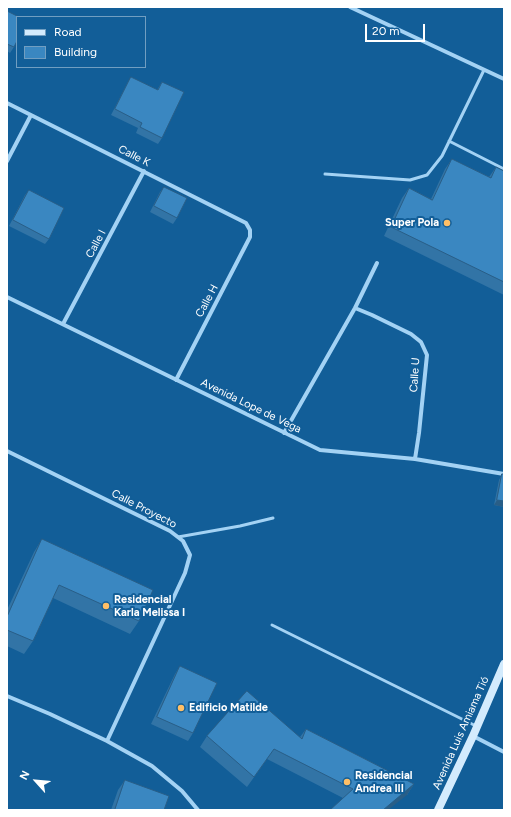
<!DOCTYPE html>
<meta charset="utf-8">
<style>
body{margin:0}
#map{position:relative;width:511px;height:817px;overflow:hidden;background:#125e98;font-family:Figtree,sans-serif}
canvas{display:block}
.frame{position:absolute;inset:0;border:8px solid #fff;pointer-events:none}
.legend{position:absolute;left:16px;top:16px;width:130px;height:52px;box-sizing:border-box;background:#125e98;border:1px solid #719ec1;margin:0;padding:5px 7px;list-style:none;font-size:12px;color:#fff}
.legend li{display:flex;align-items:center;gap:8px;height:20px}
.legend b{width:20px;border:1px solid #719ec1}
.north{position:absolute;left:16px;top:761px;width:40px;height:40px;-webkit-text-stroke:3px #125e98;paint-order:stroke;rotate:297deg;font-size:11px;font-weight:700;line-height:16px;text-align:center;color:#fff}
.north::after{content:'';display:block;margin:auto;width:14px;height:18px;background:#fff;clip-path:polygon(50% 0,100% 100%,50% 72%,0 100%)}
.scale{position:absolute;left:365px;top:24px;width:60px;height:18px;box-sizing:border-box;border:2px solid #fff;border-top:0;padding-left:5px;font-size:12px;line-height:14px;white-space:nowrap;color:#fff;-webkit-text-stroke:3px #125e98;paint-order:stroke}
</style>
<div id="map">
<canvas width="511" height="817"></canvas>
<div class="frame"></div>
<ul class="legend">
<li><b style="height:5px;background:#d3ebfd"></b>Road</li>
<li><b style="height:11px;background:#3a87c1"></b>Building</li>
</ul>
<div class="north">N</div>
<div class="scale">20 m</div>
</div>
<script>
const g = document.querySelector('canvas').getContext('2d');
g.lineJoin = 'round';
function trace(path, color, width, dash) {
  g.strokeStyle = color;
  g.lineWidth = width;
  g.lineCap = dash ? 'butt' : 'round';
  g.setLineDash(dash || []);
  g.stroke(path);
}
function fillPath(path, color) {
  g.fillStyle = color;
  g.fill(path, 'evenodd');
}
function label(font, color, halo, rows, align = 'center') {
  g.font = font + ' Figtree,sans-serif';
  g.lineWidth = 4;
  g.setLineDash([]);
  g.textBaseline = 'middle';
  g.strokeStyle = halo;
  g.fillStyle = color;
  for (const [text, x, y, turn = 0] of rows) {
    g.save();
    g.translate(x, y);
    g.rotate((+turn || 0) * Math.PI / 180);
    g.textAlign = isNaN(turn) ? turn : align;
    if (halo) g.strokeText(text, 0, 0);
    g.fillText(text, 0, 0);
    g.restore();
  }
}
const service = new Path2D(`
 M449,141L504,169
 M325,174L410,180L427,175L442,156L484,70
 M178,537L240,526L273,518
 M272,625L476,726`);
const minor = new Path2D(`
 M350,7L504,79
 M7,103L246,223L250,230V237L176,380
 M7,161L31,115
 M7,297L320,450L415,459L504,474
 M355,308L372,315L411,334L421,342L427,355L419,433L415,459
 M63,324L144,171
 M284,433L355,308L377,263
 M7,451L170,531L183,541L190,555L185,573L107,741
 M7,696L50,714L107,741L152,766L182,791L198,810
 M473,736L504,752`);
const secondary = new Path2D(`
 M438,810L473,736L504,664`);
const wall = new Path2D(`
 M7,11L14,47L10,53L7,51Z
 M131,77L157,90L162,82V138L158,144L136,133L138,128L111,115L128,82Z
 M452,159L489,177L496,167L504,171V295L384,236L402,198L409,188L431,199L445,169Z
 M164,187L177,218L173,224L150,212L160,192Z
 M29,190L49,239L45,244L9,226L25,195Z
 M502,474L504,507L494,505L499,480Z
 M42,539L139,621L130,634L53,598L33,641L24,654L7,646V610L34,552Z
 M180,666L193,733L188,741L151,724L175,674Z
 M306,729L414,784L407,795L343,798L267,759L247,787L200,747L207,736L300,737Z
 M125,780L164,810H111L118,790Z`);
const shadedWall = new Path2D(`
 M497,500L504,501V507L494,505Z
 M414,784L407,795L388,810H383Z`);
const building = new Path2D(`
 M7,11L19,17H17V41L14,47L7,44Z
 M131,77L158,90L162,82L184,92L162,138L140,127L142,123L115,109Z
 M452,159L491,178L496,167L504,171V282L391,227L409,188L432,200Z
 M164,187L187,198L177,218L154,206Z
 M29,190L64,208L49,239L13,220Z
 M502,474H504V501L497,500Z
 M42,539L153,590L139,621L59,585L33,641L7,630V617Z
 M180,666L217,683L193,733L157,717Z
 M247,691L302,739L306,729L414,784L383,810H330L353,789L274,749L254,777L207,736Z
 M125,780L169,796L164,810H115Z`);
const markers = [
 [447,223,4,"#ffbf66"],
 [106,606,4,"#ffbf66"],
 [181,708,4,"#ffbf66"],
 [347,782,4,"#ffbf66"]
];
const streetNames = [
 ["Calle K",134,156,27],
 ["Calle I",96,244,-62],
 ["Calle H",207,301,-62],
 ["Calle U",415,375,-86],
 ["Avenida Lope de Vega",251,406,26],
 ["Calle Proyecto",144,509,27],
 ["Avenida Luis Amiama Tió",461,733,-66]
];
const poiNames = [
 ["Super Pola",439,223,"right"],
 ["Residencial",114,600],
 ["Karla Melissa I",114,613],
 ["Edificio Matilde",189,708],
 ["Residencial",355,776],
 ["Andrea III",355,789]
];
trace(service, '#a3d2f4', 3);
trace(minor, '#a3d2f4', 4);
trace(secondary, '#d3ebfd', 8);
fillPath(wall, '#3274a6');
fillPath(shadedWall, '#295e87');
fillPath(building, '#3a87c1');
trace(building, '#295e87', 1);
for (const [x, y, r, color] of markers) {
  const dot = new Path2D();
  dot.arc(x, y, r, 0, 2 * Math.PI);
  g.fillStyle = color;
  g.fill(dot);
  trace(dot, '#125e98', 1.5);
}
label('11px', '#fff', '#125e98', streetNames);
label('bold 11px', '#fff', '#125e98', poiNames, 'left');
</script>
